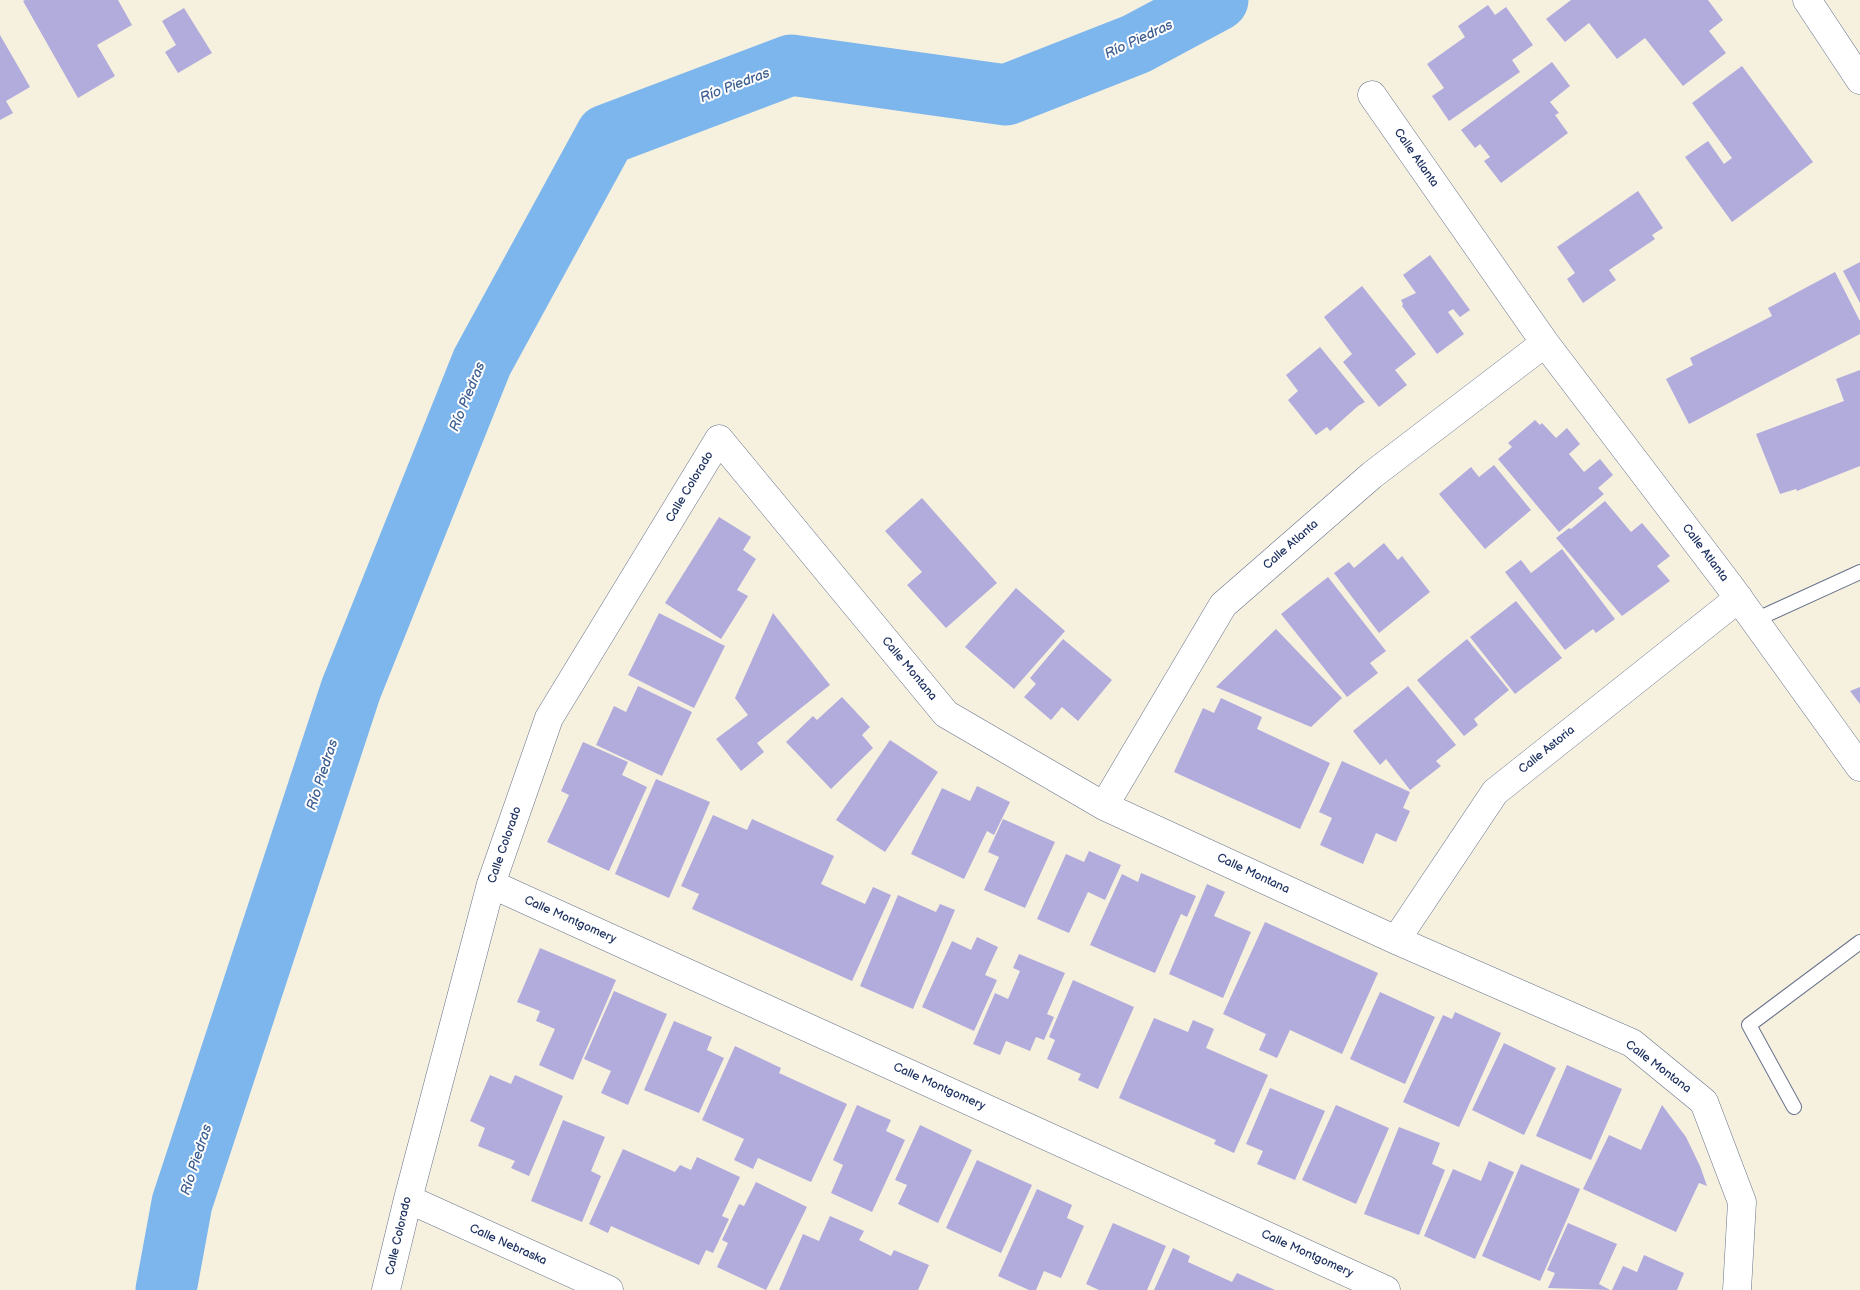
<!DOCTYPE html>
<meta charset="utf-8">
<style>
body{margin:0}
canvas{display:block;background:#f6f0df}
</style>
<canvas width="1860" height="1290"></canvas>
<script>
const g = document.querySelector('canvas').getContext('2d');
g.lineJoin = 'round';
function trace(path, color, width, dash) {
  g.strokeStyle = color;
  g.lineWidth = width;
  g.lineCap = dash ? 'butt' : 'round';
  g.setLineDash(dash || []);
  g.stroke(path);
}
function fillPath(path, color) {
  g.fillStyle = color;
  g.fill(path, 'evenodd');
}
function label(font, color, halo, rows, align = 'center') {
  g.font = font + ' "Balsamiq Sans",sans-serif';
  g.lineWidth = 4;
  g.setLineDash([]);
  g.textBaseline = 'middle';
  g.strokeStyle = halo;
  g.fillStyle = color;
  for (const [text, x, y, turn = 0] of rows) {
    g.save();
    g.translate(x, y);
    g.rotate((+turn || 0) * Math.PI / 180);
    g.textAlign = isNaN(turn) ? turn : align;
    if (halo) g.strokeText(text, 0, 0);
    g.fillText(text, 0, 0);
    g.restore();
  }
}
const river = new Path2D(`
 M166,1290L182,1203L351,689L482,362L606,135L791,65L1006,95L1136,44L1218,0`);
const building = new Path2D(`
 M25,0H118L132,25L97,45L115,76L78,98L23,1Z
 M1571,0H1708L1723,20L1709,31L1726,53L1683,86L1645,38L1617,59L1589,23L1565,42L1546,19Z
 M1488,5L1495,15L1506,7L1533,45L1512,60L1520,72L1449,121L1432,96L1444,88L1427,64L1465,37L1458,26Z
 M184,8L212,53L178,73L165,52L176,45L162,21Z
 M0,35L30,87L6,101L13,113L0,120Z
 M1552,62L1570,86L1550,102L1559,113L1555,115L1568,133L1501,183L1484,161L1490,157L1480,144L1475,148L1461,130Z
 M1742,66L1813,162L1732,222L1685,157L1708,141L1724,164L1732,158L1692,103Z
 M1638,191L1663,228L1652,235L1655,239L1609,270L1616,280L1583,303L1567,279L1575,273L1557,247Z
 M1430,255L1470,310L1460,317L1453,309L1448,312L1464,334L1437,354L1402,306L1403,304L1401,300L1416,293L1403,275Z
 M1860,262V303L1843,271Z
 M1835,272L1860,321V334L1689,424L1666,379L1693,365L1690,358L1772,316L1768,308Z
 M1362,286L1416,354L1395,370L1407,385L1379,407L1343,362L1352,354L1324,317Z
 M1320,347L1365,402L1358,406L1330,431L1327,427L1316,435L1288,400L1298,391L1286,375Z
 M1860,370V466L1797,491L1796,489L1780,494L1756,434L1844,401L1836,379Z
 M1535,420L1540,425L1542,423L1556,438L1567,428L1580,444L1569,454L1584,472L1600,459L1613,475L1598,488L1604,494L1559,532L1498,459L1512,447L1508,443Z
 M1494,465L1531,510L1485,549L1439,494L1471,467L1479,477Z
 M922,498L997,583L946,628L907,585L922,572L885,531Z
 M1605,501L1631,532L1642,523L1670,556L1657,566L1670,581L1622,616L1556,538L1569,528L1571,529Z
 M719,517L751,537L743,550L756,559L737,590L748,596L721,639L665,603Z
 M1384,543L1398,560L1402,556L1430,592L1379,633L1334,573L1349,562L1354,568Z
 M1562,549L1615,619L1596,633L1593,629L1565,650L1505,572L1521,560L1531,573Z
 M1328,577L1386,651L1370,663L1378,673L1347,697L1281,614Z
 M1016,588L1065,631L1014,689L965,647Z
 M1516,601L1562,658L1515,694L1470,637Z
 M659,613L725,646L694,708L628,675Z
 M773,613L830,685L757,743L764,752L741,771L716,739L748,715L735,698Z
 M1276,629L1342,698L1311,727L1216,687Z
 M1063,639L1112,680L1078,721L1062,707L1051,720L1024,697L1036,684L1030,678Z
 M1467,639L1509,690L1474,719L1478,725L1464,736L1417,680Z
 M638,686L692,712L662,776L596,745L614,706L626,712Z
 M1408,686L1456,745L1436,761L1441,766L1410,790L1386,759L1380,765L1353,731Z
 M1860,687V704L1850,691Z
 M842,697L870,727L862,735L873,748L831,789L786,742L813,716L817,720Z
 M1221,698L1262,717L1257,729L1330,763L1300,829L1174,772L1203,708L1214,713Z
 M890,740L938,772L885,852L836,820Z
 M583,742L628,762L622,775L647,787L609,871L547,842L569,795L561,791Z
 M1342,761L1410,792L1403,808L1410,811L1396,842L1376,833L1363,864L1320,845L1332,818L1319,812Z
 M656,779L710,802L669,898L615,874Z
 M977,786L1010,802L994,835L987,831L964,879L911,854L942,788L970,801Z
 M713,815L747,830L752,819L834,856L821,884L865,904L873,887L891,895L852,981L692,909L699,894L681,886Z
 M1003,819L1055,842L1025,908L984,890L999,857L988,852Z
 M1089,851L1121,865L1105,900L1088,892L1069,933L1037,919L1066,854L1084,862Z
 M1141,873L1196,896L1187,917L1181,914L1155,973L1090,945L1122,874L1138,882Z
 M1207,884L1225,892L1214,916L1251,932L1223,998L1169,974Z
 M898,895L936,912L940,904L955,910L913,1009L860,986Z
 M1265,922L1378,973L1342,1054L1290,1030L1277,1058L1259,1050L1266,1034L1223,1014Z
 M977,937L998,947L985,975L997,980L974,1031L922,1007L952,941L971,950Z
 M540,948L616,980L573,1080L539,1065L555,1029L536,1021L540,1011L517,1002Z
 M1019,954L1065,973L1047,1014L1054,1017L1044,1040L1036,1037L1030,1051L1006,1041L1000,1055L973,1044L995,993L1008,999L1020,971L1013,968Z
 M1073,980L1134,1007L1098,1089L1078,1080L1081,1074L1047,1059L1055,1040L1049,1037Z
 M614,991L667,1014L628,1105L601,1093L611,1071L584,1059Z
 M1380,992L1435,1017L1405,1084L1350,1059Z
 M1455,1012L1501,1033L1459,1127L1403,1102L1443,1015L1452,1019Z
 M1154,1018L1188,1032L1193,1020L1214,1029L1206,1048L1268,1075L1234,1153L1214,1144L1216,1140L1119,1098Z
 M674,1021L712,1037L707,1050L724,1058L699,1113L644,1090Z
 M1504,1043L1556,1068L1524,1135L1472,1110Z
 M735,1046L781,1068L779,1073L847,1104L811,1182L758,1158L753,1169L734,1160L744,1139L702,1120Z
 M1567,1065L1622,1089L1591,1160L1536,1136Z
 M490,1075L511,1084L515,1075L563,1096L529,1176L511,1168L515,1161L478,1146L485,1128L470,1121Z
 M1270,1088L1325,1111L1295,1180L1257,1164L1263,1151L1246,1144Z
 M857,1105L891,1120L886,1131L905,1140L872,1212L831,1193L843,1165L833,1160Z
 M1336,1105L1389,1128L1356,1204L1302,1180Z
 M1662,1105L1686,1137L1700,1166L1707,1186L1699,1183L1676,1232L1583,1189L1609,1135L1641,1150Z
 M563,1120L605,1137L591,1171L601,1176L582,1222L531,1201Z
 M920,1125L972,1150L938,1223L898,1204L907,1185L895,1180Z
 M1399,1127L1440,1143L1432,1164L1445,1170L1419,1235L1364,1214Z
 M623,1149L675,1172L680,1165L691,1170L697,1157L740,1177L722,1216L729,1219L713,1253L706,1250L699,1265L611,1226L608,1233L589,1224Z
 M977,1160L1032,1185L1001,1253L946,1228Z
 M1489,1161L1514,1172L1475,1259L1424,1236L1453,1169L1481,1181Z
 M1521,1164L1580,1189L1540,1281L1482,1256Z
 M756,1182L807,1207L766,1290L717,1267L728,1243L722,1240L739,1204L744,1206Z
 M1037,1189L1072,1205L1067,1218L1084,1226L1061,1278L1044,1271L1036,1290H1029L998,1276Z
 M830,1216L864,1231L859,1240L891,1256L894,1250L929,1265L918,1290H779L803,1234L819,1241Z
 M1113,1223L1166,1246L1147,1290H1099L1086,1284Z
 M1568,1223L1617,1244L1599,1284L1610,1290L1548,1288L1555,1273L1547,1270Z
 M1173,1248L1190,1256L1188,1262L1232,1282L1237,1273L1275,1290H1154Z
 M1644,1255L1684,1273L1677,1290H1612L1623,1266L1637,1272Z`);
const lane = new Path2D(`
 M1755,620L1860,572
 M1794,1107L1749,1025L1860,942`);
const street = new Path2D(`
 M1372,95L1545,343L1729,585L1860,767
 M1104,806L1223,605L1372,475L1545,343
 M491,884L1386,1290
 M1396,940L1495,792L1739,598
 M408,1199L609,1290
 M386,1290L408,1199L491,884L549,718L719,439L946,714L1104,806L1396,940L1632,1043L1704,1102L1742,1202L1737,1290`);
const secondary = new Path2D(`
 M1807,0L1860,80`);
const streetNames = [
 ["Calle Atlanta",1416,158,55],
 ["Calle Colorado",690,487,-59],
 ["Calle Atlanta",1291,545,-41],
 ["Calle Atlanta",1705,553,53],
 ["Calle Montana",909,669,50],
 ["Calle Astoria",1547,750,-39],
 ["Calle Colorado",505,845,-71],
 ["Calle Montana",1253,874,25],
 ["Calle Montgomery",570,920,24],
 ["Calle Montana",1658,1067,37],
 ["Calle Montgomery",939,1087,24],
 ["Calle Colorado",399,1236,-77],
 ["Calle Nebraska",508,1245,24],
 ["Calle Montgomery",1307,1254,24]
];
const waterNames = [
 ["Río Piedras",1139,40,-25],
 ["Río Piedras",735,86,-21],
 ["Río Piedras",468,397,-68],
 ["Río Piedras",323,775,-72],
 ["Río Piedras",197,1160,-72]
];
trace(river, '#7db6ed', 61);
fillPath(building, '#b2acdc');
trace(lane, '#68738b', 16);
trace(street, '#68738b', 29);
trace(secondary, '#68738b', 29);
trace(lane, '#fff', 14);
trace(street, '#fff', 28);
trace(secondary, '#fff', 28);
label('12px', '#1b2f5e', '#fff', streetNames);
label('italic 14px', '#3d5e90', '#fff', waterNames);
</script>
